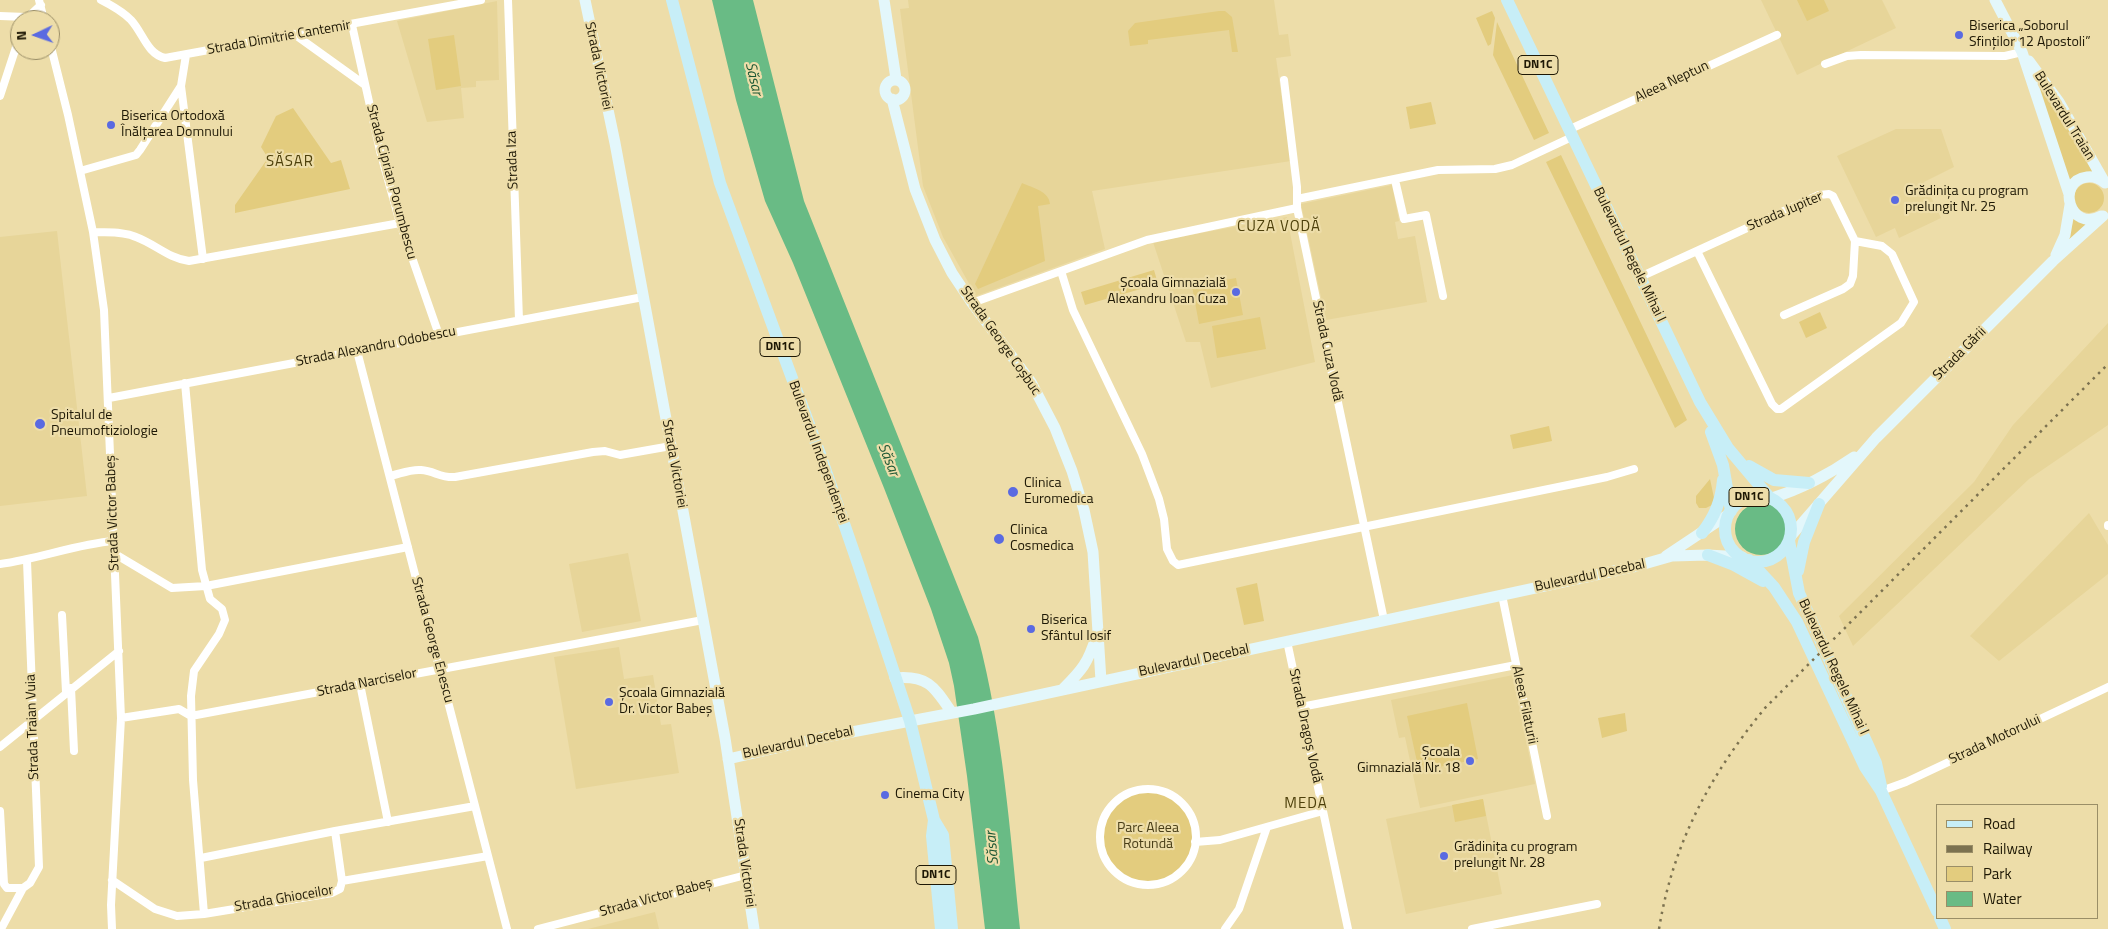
<!DOCTYPE html>
<meta charset="utf-8">
<style>
body{margin:0}
#map{position:relative;width:2108px;height:929px;overflow:hidden;background:#eddda9;font-family:"Titillium Web",sans-serif}
canvas{display:block}
.legend{position:absolute;left:1936px;top:804px;width:162px;height:115px;box-sizing:border-box;background:#eddda9;border:1px solid #9a8e67;margin:0;padding:6px 9px;list-style:none;font-size:15px;color:#1e1805}
.legend li{display:flex;align-items:center;gap:10px;height:25px}
.legend b{width:25px;border:1px solid #9a8e67}
.north{position:absolute;left:10px;top:10px;width:50px;height:50px;box-sizing:border-box;background:#eddda9;border:1px solid #9a8e67;border-radius:50%;rotate:267deg;font-size:14px;font-weight:700;line-height:20px;text-align:center;color:#1e1805}
.north::after{content:'';display:block;margin:auto;width:18px;height:22px;background:#5a6ae1;clip-path:polygon(50% 0,100% 100%,50% 72%,0 100%)}
</style>
<div id="map">
<canvas width="2108" height="929"></canvas>
<ul class="legend">
<li><b style="height:6px;background:#c7eef7"></b>Road</li>
<li><b style="height:6px;background:#7c7250"></b>Railway</li>
<li><b style="height:14px;background:#e3cc7e"></b>Park</li>
<li><b style="height:14px;background:#69bb85"></b>Water</li>
</ul>
<div class="north">N</div>
</div>
<script>
const g = document.querySelector('canvas').getContext('2d');
g.lineJoin = 'round';
function fillPath(path, color) {
  g.fillStyle = color;
  g.fill(path, 'evenodd');
}
function trace(path, color, width, dash) {
  g.strokeStyle = color;
  g.lineWidth = width;
  g.lineCap = dash ? 'butt' : 'round';
  g.setLineDash(dash || []);
  g.stroke(path);
}
function label(font, color, halo, rows, align = 'center') {
  g.font = font + ' "Titillium Web",sans-serif';
  g.lineWidth = 4.5;
  g.setLineDash([]);
  g.textBaseline = 'middle';
  g.strokeStyle = halo;
  g.fillStyle = color;
  for (const [text, x, y, turn = 0] of rows) {
    g.save();
    g.translate(x, y);
    g.rotate((+turn || 0) * Math.PI / 180);
    g.textAlign = isNaN(turn) ? turn : align;
    if (halo) g.strokeText(text, 0, 0);
    g.fillText(text, 0, 0);
    g.restore();
  }
}
const built = new Path2D(`
 M908,0H1274L1279,35L1288,34L1291,56L1276,58L1291,161L1092,191L1105,249L976,296L943,237L923,186L900,9L909,8Z
 M1761,0H1882L1896,28L1797,75Z
 M497,1L499,80L476,81V87L461,88L464,118L427,122L397,21Z
 M1896,129H1941L1954,167L1924,182L1941,218L1899,238L1895,228L1876,237L1837,156Z
 M1392,185L1399,221L1395,222L1398,239L1415,236L1427,302L1326,320L1301,204Z
 M1287,217L1315,362L1211,388L1200,342H1186L1153,242Z
 M57,231L87,496L0,506V237Z
 M2108,323V425L2029,479L1853,646L1839,616L1974,482L2013,425Z
 M2089,513L2108,545V574L1999,661L1970,636Z
 M628,553L641,621L582,632L569,564Z
 M619,647L624,679L653,675L661,725L671,724L679,773L576,789L554,657Z
 M1513,675L1535,784L1420,808L1405,737L1399,738L1391,700Z
 M1483,799L1502,894L1406,914L1386,819Z
 M655,912L659,929H588Z`);
const green = new Path2D(`
 M1797,0H1824L1829,11L1807,21Z
 M1219,11H1225L1232,17L1238,52H1232L1229,30L1148,40V44L1130,46L1128,31L1135,23Z
 M1492,11L1495,18L1491,44L1488,46L1476,18Z
 M1497,22L1549,133L1534,140L1493,55Z
 M454,35L461,86L436,90L428,39Z
 M2039,76L2093,173L2068,183L2035,78Z
 M1431,102L1436,124L1410,129L1406,107Z
 M293,108L331,163L341,160L350,189L235,213V205L268,158L261,147L276,116Z
 M1561,155L1687,420L1675,428L1546,162Z
 M1022,183C1033,188 1049,191 1050,204L1038,206L1045,261L978,289L975,284Z
 M2074 198a15 15 0 1 1 30 0a15 15 0 1 1-30 0Z
 M2074,218L2089,223L2067,243Z
 M1154,270L1158,284L1085,305L1081,292Z
 M1236,278L1243,315L1199,324L1192,286Z
 M1820,312L1827,328L1806,338L1799,322Z
 M1260,317L1266,349L1217,358L1212,326Z
 M1549,426L1552,441L1513,449L1510,435Z
 M1710,479L1714,498L1712,505L1706,508H1699L1696,503V496Z
 M1257,583L1264,621L1244,625L1236,588Z
 M1467,703L1478,759L1419,771L1407,716Z
 M1625,713L1627,731L1602,738L1598,718Z
 M1102 837a46 46 0 1 1 92 0a46 46 0 1 1-92 0Z
 M1483,799L1486,816L1455,822L1452,805Z`);
const water = new Path2D(`
 M712,0H753L804,201L978,637C1003,732 1010,831 1020,929H985L967,776L954,686L949,663L931,609L884,488L793,263L765,201L736,100Z
 M1735 529a26 26 0 1 1 52 0a26 26 0 1 1-52 0Z`);
const street = new Path2D(`
 M39,0L44,20
 M101,0C111,5 123,12 131,20C143,33 147,54 165,58L481,0
 M508,0L519,320
 M0,16L26,17
 M25,20L41,5
 M352,25L380,151L400,223L439,335
 M294,34L365,85
 M50,43L68,115L93,232L104,310L121,718L111,905L112,929
 M1825,64L1847,56L1861,55L2005,56L2022,52
 M1284,80L1297,187V208L1384,620
 M181,86L203,259
 M0,96L20,35
 M1568,130L1777,35
 M80,171L136,155L140,150L181,86L186,55
 M1395,180L1404,219L1426,215L1443,296
 M1297,199L1438,170L1495,169L1512,165L1572,137
 M93,232C107,233 123,231 136,237C155,244 168,258 189,261L400,223
 M1697,251L1772,404L1777,409H1781L1901,323L1914,302L1892,254L1882,246L1855,241
 M1061,271L1073,310L1142,454L1159,499L1164,519L1167,549L1173,561L1178,565L1607,477L1634,469
 M1640,277L1819,195L1829,194L1833,196L1855,241L1853,276L1850,284L1843,289L1784,315
 M972,303L1147,240L1297,208
 M357,351L507,929
 M185,383L202,570L210,599L222,609L225,620L219,634L194,671L191,696L193,780L204,914
 M109,398L643,297
 M390,476C400,474 410,469 421,470C435,471 440,478 455,477L593,452L605,451L620,455L671,446
 M2108,525V526
 M115,554L172,588L206,586L408,547
 M0,564C39,559 76,544 114,541
 M1502,595L1547,816
 M62,615L66,692
 M1287,641L1348,929
 M360,684L388,822
 M71,688L74,751
 M1301,707L1516,665
 M121,718L179,709L191,716L703,620
 M0,747L119,651
 M1100 837a48 48 0 1 1 96 0a48 48 0 1 1-96 0Z
 M1881,791L1906,782L2108,687
 M0,811L4,884L7,888H23
 M335,831L342,881
 M1195,842L1220,840L1323,811
 M201,858L335,831L475,806
 M112,880L155,909L177,916L204,914L332,893L340,889L342,881L488,856
 M1,929L23,888L30,883L39,867L27,561
 M538,929L746,875
 M1225,929L1239,909L1267,827
 M1472,929L1597,904`);
const secondary = new Path2D(`
 M585,0L615,143L725,738L754,929
 M884,0L896,79
 M1995,0L2022,52L2069,194
 M2029,61L2059,102L2104,181
 M885 90a10 10 0 1 1 20 0a10 10 0 1 1-20 0Z
 M892,99L915,189L935,240L952,273L972,303L1031,382L1055,428L1072,471L1084,510L1093,552L1101,681
 M2101,216C2070,233 2055,181 2087,177C2094,176 2099,178 2105,183
 M2056,255L2065,235L2070,205
 M1772,498C1801,489 1828,475 1854,457
 M1790,537L1876,438L2053,261L2103,216
 M1666,556L1729,514
 M895,678C929,675 935,688 952,713
 M1063,689C1082,670 1088,663 1096,637
 M728,759L820,738L974,709L1637,566L1672,556L1708,555L1742,557`);
const primary = new Path2D(`
 M672,0L720,183L820,454L858,564L910,721L934,820L932,836L941,929
 M1507,0L1700,402L1728,448L1770,498
 M1711,432L1723,465L1731,511
 M1749,466L1774,480L1809,483
 M1725 529a33 33 0 1 1 66 0a33 33 0 1 1-66 0Z
 M1702,533C1715,516 1721,501 1723,480
 M1789,541L1799,593L1876,763L1881,786
 M1708,555L1734,565L1763,581
 M1749,560L1774,587L1797,622L1865,767L1881,791L1937,911
 M1798,571L1804,542L1819,504
 M934,820L943,835L952,929
 M1940,918L1945,929`);
const rail = new Path2D(`
 M1659,929C1673,843 1710,775 1765,708L2108,364`);
const markers = [
 [1959,35,5,"#5a6ae1"],
 [111,125,5,"#5a6ae1"],
 [1895,200,5,"#5a6ae1"],
 [1236,292,5,"#5a6ae1"],
 [40,424,6,"#5a6ae1"],
 [1013,492,6,"#5a6ae1"],
 [999,539,6,"#5a6ae1"],
 [1031,629,5,"#5a6ae1"],
 [609,702,5,"#5a6ae1"],
 [1470,761,5,"#5a6ae1"],
 [885,795,5,"#5a6ae1"],
 [1444,856,5,"#5a6ae1"]
];
const shields = [
 [1538,65,40],
 [780,347,40],
 [1749,497,40],
 [936,875,40]
];
const shieldNames = [
 ["DN1C",1538,65],
 ["DN1C",780,347],
 ["DN1C",1749,497],
 ["DN1C",936,875]
];
const poiNames = [
 ["Biserica „Soborul",1969,27],
 ["Sfinților 12 Apostoli”",1969,43],
 ["Biserica Ortodoxă",121,117],
 ["Înălțarea Domnului",121,133],
 ["Grădinița cu program",1905,192],
 ["prelungit Nr. 25",1905,208],
 ["Școala Gimnazială",1226,284,"right"],
 ["Alexandru Ioan Cuza",1226,300,"right"],
 ["Spitalul de",51,416],
 ["Pneumoftiziologie",51,432],
 ["Clinica",1024,484],
 ["Euromedica",1024,500],
 ["Clinica",1010,531],
 ["Cosmedica",1010,547],
 ["Biserica",1041,621],
 ["Sfântul Iosif",1041,637],
 ["Școala Gimnazială",619,694],
 ["Dr. Victor Babeș",619,710],
 ["Școala",1460,753,"right"],
 ["Gimnazială Nr. 18",1460,769,"right"],
 ["Cinema City",895,795],
 ["Grădinița cu program",1454,848],
 ["prelungit Nr. 28",1454,864]
];
const streetNames = [
 ["Strada Dimitrie Cantemir",279,38,-10],
 ["Strada Victoriei",598,66,78],
 ["Aleea Neptun",1672,82,-25],
 ["Bulevardul Traian",2064,116,58],
 ["Strada Iza",513,160,-92],
 ["Strada Ciprian Porumbescu",391,182,75],
 ["Strada Jupiter",1785,212,-23],
 ["Bulevardul Regele Mihai I",1629,255,64],
 ["Strada George Coșbuc",1000,341,55],
 ["Strada Alexandru Odobescu",376,347,-11],
 ["Strada Cuza Vodă",1327,351,78],
 ["Strada Gării",1960,354,-45],
 ["Bulevardul Independenței",818,452,70],
 ["Strada Victoriei",674,464,80],
 ["Strada Victor Babeș",113,513,-92],
 ["Bulevardul Decebal",1590,576,-12],
 ["Strada George Enescu",432,640,75],
 ["Bulevardul Decebal",1194,661,-12],
 ["Bulevardul Regele Mihai I",1833,667,65],
 ["Strada Narciselor",367,683,-11],
 ["Aleea Filaturii",1524,705,78],
 ["Strada Dragoș Vodă",1305,726,78],
 ["Strada Traian Vuia",33,727,-92],
 ["Strada Motorului",1995,740,-25],
 ["Bulevardul Decebal",798,743,-12],
 ["Strada Victoriei",744,863,82],
 ["Strada Victor Babeș",656,898,-15],
 ["Strada Ghioceilor",284,899,-10]
];
const parkNames = [
 ["Parc Aleea",1148,829],
 ["Rotundă",1148,845]
];
const waterNames = [
 ["Săsar",753,79,77],
 ["Săsar",888,460,68],
 ["Săsar",993,848,-95]
];
const neighbourhoodNames = [
 ["SĂSAR",290,162],
 ["CUZA VODĂ",1279,227],
 ["MEDA",1306,804]
];
fillPath(built, '#e7d599');
fillPath(green, '#e3cc7e');
fillPath(water, '#69bb85');
trace(street, '#fff', 8);
trace(secondary, '#e3f7fb', 11);
trace(primary, '#c7eef7', 12);
trace(rail, '#7c7250', 2.5, [2.5, 5]);
for (const [x, y, r, color] of markers) {
  const dot = new Path2D();
  dot.arc(x, y, r, 0, 2 * Math.PI);
  g.fillStyle = color;
  g.fill(dot);
  trace(dot, '#eddda9', 2);
}
for (const [x, y, w] of shields) {
  const box = new Path2D();
  box.roundRect(x - w / 2, y - 9.5, w, 19, 4);
  g.fillStyle = '#eddda9';
  g.fill(box);
  trace(box, '#1e1805', 1);
}
label('bold 12px', '#1e1805', null, shieldNames);
label('14px', '#1e1805', '#eddda9', poiNames, 'left');
label('14px', '#1e1805', '#eddda9', streetNames);
label('14px', '#493e18', '#eddda9', parkNames);
label('italic 15px', '#1b5633', '#eddda9', waterNames);
g.letterSpacing = '1px';
label('15px', '#4d400b', '#eddda9', neighbourhoodNames);
g.letterSpacing = '0px';
</script>
